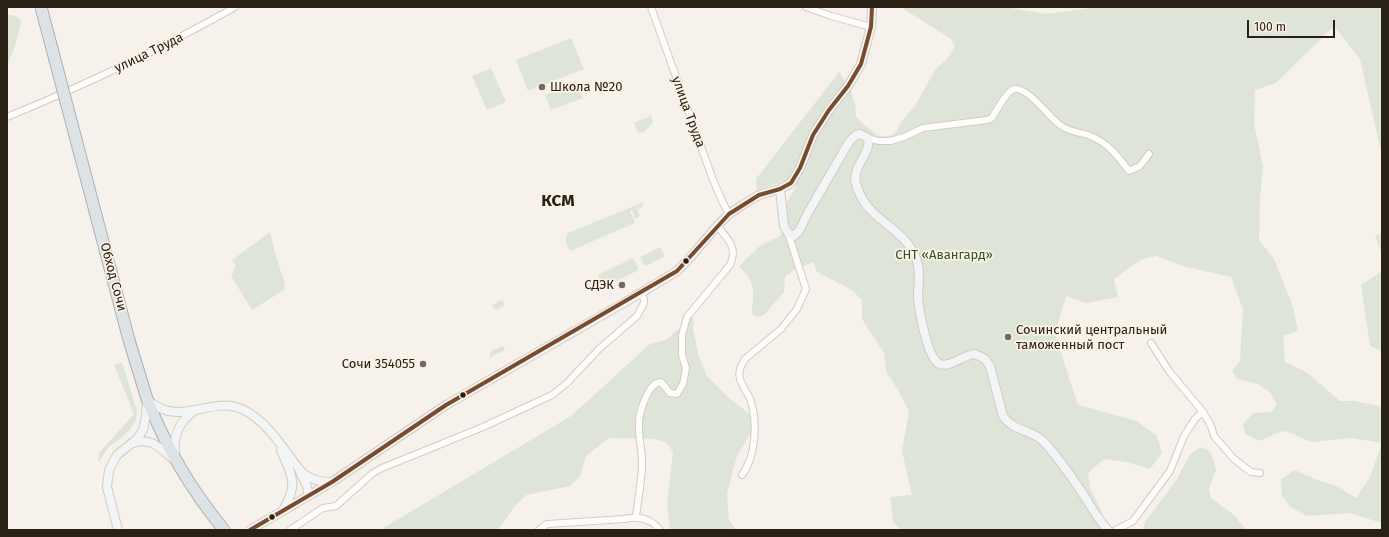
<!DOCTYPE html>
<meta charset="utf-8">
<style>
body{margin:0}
#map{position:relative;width:1389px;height:537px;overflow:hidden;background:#f6f1eb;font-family:"Fira Sans",sans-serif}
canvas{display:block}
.frame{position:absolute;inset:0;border:8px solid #292016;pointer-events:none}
.scale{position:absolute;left:1247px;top:20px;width:88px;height:18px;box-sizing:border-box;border:2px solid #292016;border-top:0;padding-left:5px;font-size:12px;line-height:14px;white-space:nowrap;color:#292016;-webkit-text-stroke:3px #fbf1e6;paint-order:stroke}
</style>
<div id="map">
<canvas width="1389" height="537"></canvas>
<div class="frame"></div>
<div class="scale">100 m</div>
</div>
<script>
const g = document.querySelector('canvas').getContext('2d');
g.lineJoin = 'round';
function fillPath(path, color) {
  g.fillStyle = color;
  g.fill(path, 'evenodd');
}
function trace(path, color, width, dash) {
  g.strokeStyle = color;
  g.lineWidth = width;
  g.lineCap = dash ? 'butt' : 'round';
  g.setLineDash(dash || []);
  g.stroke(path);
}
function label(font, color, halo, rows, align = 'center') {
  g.font = font + ' "Fira Sans",sans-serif';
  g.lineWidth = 3.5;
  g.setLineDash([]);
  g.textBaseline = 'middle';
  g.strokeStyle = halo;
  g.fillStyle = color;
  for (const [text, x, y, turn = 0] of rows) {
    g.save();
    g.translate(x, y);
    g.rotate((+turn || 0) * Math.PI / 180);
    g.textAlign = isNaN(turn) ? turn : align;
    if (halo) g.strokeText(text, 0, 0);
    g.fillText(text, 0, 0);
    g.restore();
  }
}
const green = new Path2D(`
 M901,7H1005L1046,14L1099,7H1382V156L1360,59L1334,26L1276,83L1255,90L1254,124L1263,166L1260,198L1259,240L1274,259L1293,307L1298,331L1283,336L1285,362L1306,372L1340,401H1354L1379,406L1382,408V523L1349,513L1307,516L1291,507L1282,496L1281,479L1295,470L1315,479L1336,486L1356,498L1369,479L1382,443L1352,438L1311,442L1286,431L1277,433L1260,441L1245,434L1243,424L1253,413L1271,412L1277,405L1271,393L1258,384L1237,379L1232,371L1240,361L1243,309L1231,277L1183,266L1156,256L1140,260L1114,279L1118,297L1086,303L1066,296L1055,334L1078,405L1137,421L1157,436L1162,453L1150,469L1126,462L1104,459L1088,473L1090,488L1102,513L1103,530H902L893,522L890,497L912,495L902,451L909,411L898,390L886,371L884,353L862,319V300L852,290L817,272L813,262L797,268L785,277L784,292L764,315L757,317L752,314C751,306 754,299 753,291C753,282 746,273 739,266L761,245L780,236L786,223V204L796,187L789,180L757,190L756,179L839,72L851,91L855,105L856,116L862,123L876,134L882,137L891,135L897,131L900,123L915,106L935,70L948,58L955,46L951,39Z
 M7,15H13L20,19L21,23L14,49L8,63Z
 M571,38L584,69L528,91L516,60Z
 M491,68L506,102L487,110L472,76Z
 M577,83L583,98L551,110L545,95Z
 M650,114L653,122L642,134V132L638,133L634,123L648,117Z
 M644,202L642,207L639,209L638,206L632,210L637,208L640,216L635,219L632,210L630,211L635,223L570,251L565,240L568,233Z
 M270,232L275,253L285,285L284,290L252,310L231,276L236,266L232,260Z
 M1382,233V254L1375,236Z
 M660,247L665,256L645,266L640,257Z
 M633,258L639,270L604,287L598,275Z
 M1382,271V351L1370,346L1361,285Z
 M502,300L505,305L495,310L492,305Z
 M692,317L694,321L693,328L698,354L707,376L729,398L751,415L752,431L737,456L727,493L729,520L736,530H671L670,529L667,506L673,452L666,442L653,439L609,438L586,456L580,476L570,486L526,495L514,507L498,530H380L571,416L650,344L666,340Z
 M503,346L505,350L489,358L491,351Z
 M122,362L137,411L136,421L128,432L109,447L98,463L99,453L134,414L114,365Z
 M1201,447L1211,452L1216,470L1209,488L1211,498L1234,515L1246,530H1143L1145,522L1177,479L1190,454Z`);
const street = new Path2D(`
 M651,7L713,180L723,203L729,214
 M806,7L831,16L871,27
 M7,117C85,85 161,49 235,7
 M868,138L878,141H890L904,137L923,128L987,120L992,118C996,111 1007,91 1014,89C1020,88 1025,92 1029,95C1040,104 1049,116 1060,125C1069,132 1078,132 1088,135C1107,142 1118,156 1129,171L1140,166L1149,154
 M1151,343L1169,371L1203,412L1211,426L1214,436L1234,459L1251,472L1260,473
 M742,475C756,457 758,420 750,399C747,392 742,386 740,379C738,373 741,365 745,359L781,329L797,309L806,289L788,233
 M636,517C638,500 641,484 642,467C643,453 638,438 639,423C639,413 648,382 661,382L670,393L677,394L683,384L686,368L682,355V335L687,317L730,265C738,247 728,239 717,226
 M290,530L323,508L336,506L373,473L382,468L483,427L552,395L567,383L599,349L637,316L644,303V299L641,293
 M539,530L547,524L624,519C638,516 651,518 660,530
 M1116,530L1133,521L1170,471L1184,436L1195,419L1203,412`);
const secondary = new Path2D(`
 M780,189L784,226L788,233L794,236L799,231L809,211L849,142L856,135L860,134L868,138C872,153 851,167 856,184C867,223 905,225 917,261C921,273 918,285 918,297C919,311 927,355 938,363C948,370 964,354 975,354L985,359L990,366L1003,416C1015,433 1032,429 1044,442C1059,458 1071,476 1083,494C1091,507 1098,519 1108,530
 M148,400C180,429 211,394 244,410C265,421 277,440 291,458C296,465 300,472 307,476C315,481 323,482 331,482
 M133,443C150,437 160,447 172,458
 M281,450C292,476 299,484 283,510
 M175,454C173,435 179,422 194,411
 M300,472L306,484L309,495
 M118,530L107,487L109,470L117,455L137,439L143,430L146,416L147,402
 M250,530L332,482L446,405L641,293L677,271L688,260L717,226L729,214L744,204L759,195L780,189L791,183L800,168L813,135L829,110L848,86L861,64L871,27L872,7`);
const highway = new Path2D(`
 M147,399C167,449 190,488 224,530`);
const highwayBridge = new Path2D(`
 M41,7L129,340L147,399`);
const bus1 = new Path2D(`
 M250,530L332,482L446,405L677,271L729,214L759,195L780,189L791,183L800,168L813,135L829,110L848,86L861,64L871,27L872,7`);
const markers = [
 [542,87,4,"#716961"],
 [686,261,3.5,"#292016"],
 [622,285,4,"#716961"],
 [1008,337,4,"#716961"],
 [423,364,4,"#716961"],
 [463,395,3.5,"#292016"],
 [272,517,3.5,"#292016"]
];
const streetNames = [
 ["улица Труда",149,53,-26],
 ["улица Труда",688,112,70],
 ["Обход Сочи",113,277,75]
];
const poiNames = [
 ["Школа №20",550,87],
 ["СДЭК",614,285,"right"],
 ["Сочинский центральный",1016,330],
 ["таможенный пост",1016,345],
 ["Сочи 354055",415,364,"right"]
];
const parkNames = [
 ["СНТ «Авангард»",944,255]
];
const districtNames = [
 ["КСМ",558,201]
];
fillPath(green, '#dee4d8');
trace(street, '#d2ccc4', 8);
trace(secondary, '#d2ccc4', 10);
trace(highway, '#adb1b3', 13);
trace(street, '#fefdfc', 6);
trace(secondary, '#f3f4f5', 8);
trace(highway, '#dce2e6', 11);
trace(highwayBridge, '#adb1b3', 13, []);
trace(highwayBridge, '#dce2e6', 11);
trace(bus1, '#7a4b2a', 4);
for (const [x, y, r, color] of markers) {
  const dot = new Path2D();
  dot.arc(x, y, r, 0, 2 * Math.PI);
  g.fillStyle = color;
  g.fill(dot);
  trace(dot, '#fbf1e6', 1.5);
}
label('13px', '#292016', '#fbf1e6', streetNames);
label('13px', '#292016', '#fbf1e6', poiNames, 'left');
label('13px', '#305229', '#fbf1e6', parkNames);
label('bold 17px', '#292016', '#fbf1e6', districtNames);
</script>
